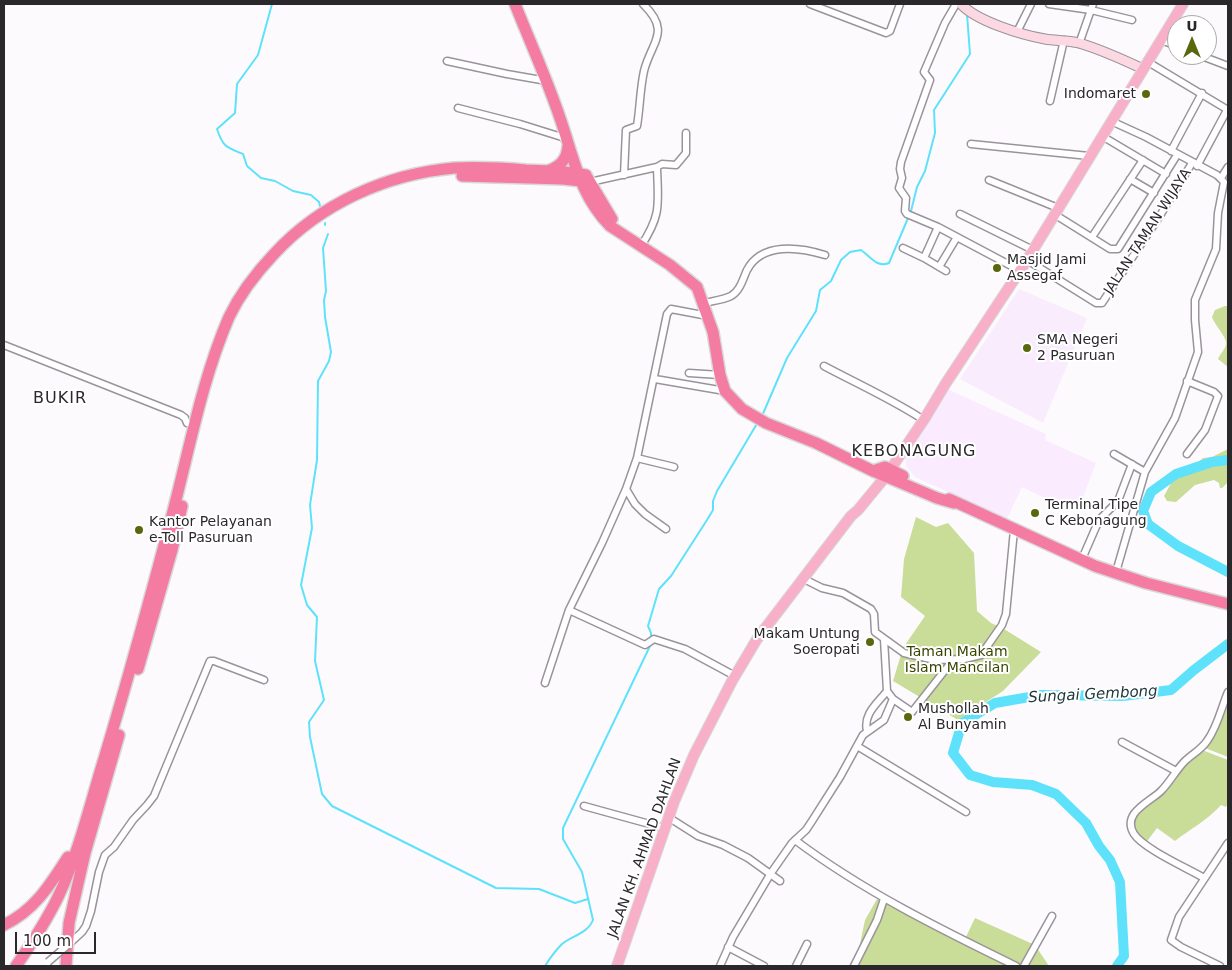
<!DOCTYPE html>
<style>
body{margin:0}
#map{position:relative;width:1232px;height:970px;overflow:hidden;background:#fdfafe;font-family:"DejaVu Sans",sans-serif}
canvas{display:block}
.frame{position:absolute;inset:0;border:5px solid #2b282c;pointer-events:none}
.north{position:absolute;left:1167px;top:15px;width:50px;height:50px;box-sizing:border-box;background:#fff;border:1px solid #aaa9ab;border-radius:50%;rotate:0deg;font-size:14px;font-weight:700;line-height:20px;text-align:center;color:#2b282c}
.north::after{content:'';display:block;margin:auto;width:18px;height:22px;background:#59670d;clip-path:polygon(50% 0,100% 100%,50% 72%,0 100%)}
.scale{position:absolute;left:15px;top:932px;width:81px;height:22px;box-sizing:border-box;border:2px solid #2b282c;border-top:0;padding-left:6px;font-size:15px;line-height:18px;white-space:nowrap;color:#2b282c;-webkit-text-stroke:4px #fff;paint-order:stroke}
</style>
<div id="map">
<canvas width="1232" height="970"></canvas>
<div class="frame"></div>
<div class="north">U</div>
<div class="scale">100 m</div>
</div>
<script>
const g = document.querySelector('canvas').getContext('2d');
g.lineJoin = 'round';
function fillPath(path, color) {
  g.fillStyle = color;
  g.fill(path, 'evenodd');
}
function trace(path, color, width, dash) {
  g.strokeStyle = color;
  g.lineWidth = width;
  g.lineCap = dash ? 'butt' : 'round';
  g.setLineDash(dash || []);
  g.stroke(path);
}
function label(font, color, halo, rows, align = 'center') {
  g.font = font + ' "DejaVu Sans",sans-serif';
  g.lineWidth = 4;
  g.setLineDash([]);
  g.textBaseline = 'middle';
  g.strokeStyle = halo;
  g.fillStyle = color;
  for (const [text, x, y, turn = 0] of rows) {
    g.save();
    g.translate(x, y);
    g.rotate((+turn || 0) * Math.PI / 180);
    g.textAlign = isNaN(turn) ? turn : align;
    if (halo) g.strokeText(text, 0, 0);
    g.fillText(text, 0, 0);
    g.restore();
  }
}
const commercial = new Path2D(`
 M947,389L1046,434L1045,440L1096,463L1080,505L1065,508L1022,487L1007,519L915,477L906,466L905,455Z`);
const built = new Path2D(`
 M1019,289L1087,318L1043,423L960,379Z`);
const green = new Path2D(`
 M1225,306H1228V367L1218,359C1220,354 1224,351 1226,345C1228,338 1215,326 1212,317L1215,310Z
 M1228,449V482L1222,488H1220L1219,483L1214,480L1195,485L1176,502L1167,501L1164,496L1176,474L1170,476L1181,468L1196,464L1203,458L1212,457Z
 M916,517L936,527L948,523L974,553L977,611L991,623L1004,629L1041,652L1003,691L958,720L893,681L903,648L925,616L901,597L904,559Z
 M1228,697V757L1205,748L1215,733Z
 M1202,750L1228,760V803L1226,807L1221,805C1208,820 1190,829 1175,841L1157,828L1145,844L1135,834L1132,823L1137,814L1186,764Z
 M877,899L965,939L975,918L1035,945L1049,966H853L856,963L865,920Z`);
const stream = new Path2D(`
 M272,4L258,55L237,84L235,113L217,129C223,147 226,147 243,154L247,166L261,178L275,181L293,191L311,195L319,202L321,210
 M325,223V225
 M328,234L323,248L326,291L324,300L325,317L331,352L329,361L318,381L317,460L310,505L312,528L301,585L307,605L317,617L315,661L324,700L309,722L310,737L322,794L332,806L496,888L539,889L575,903L588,899
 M762,416L787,358L816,311L820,290L831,281L841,260L850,252L861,250C871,257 877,268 889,263L911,211L917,187L925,171L935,133L934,110L970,54L967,14
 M651,638V633L648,626L659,589L671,576L707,520L713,510V501L717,491L758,422
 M545,966C550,958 555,951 562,944C572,936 588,933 593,920L582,872L563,839V828L650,646`);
const river = new Path2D(`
 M1228,460L1212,462L1176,474L1151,492L1143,511L1148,524L1178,546L1228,572
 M1117,966L1124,956L1120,882L1110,860L1099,846L1086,823L1056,794L1032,785L993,782L970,775L953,753L962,723L995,703L1041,695L1123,696L1171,690L1194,670L1228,644`);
const street = new Path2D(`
 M810,4L886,33L890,31L900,4
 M956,4L945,23L924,72L930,80L901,162L900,169L902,178L899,188L906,198L905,211L907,214L938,227L1019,270
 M1049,4L1091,10L1132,20
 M1017,32L1031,4
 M1161,40L1177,46
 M1079,44L1093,4
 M1199,55L1228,66
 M447,61L507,74L547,81
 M1148,62L1228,110
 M1050,101L1064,40
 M458,108L520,124L565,138
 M1111,121L1146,137L1217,175L1224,182L1218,213L1216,249L1195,300V320L1198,352L1175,418L1145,472L1116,572
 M1102,136L1166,174
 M971,144L1089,156
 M1171,151L1202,93
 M1197,166L1227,110
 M624,175L626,130L637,126C640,108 640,89 644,71C651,42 672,32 643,4
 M1221,178L1228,167
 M1130,179L1154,193
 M989,180L1058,208
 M590,182L657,167L662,164L676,165L686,153V133
 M960,214L1033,250
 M1054,214L1110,249H1118L1177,155
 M1092,237L1143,160
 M641,246C662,214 658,204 657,167
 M903,248L924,258L946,271
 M924,258L938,227
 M1027,260L1096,303H1102L1161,214L1192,163
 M939,267L957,237
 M704,303C712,301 723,300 731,296C740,291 743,279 747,270C762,242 799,247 825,255
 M4,345L181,415L185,418L187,423
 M824,366C856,383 889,398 919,417
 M689,373L720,375
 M655,379L725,391
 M1114,454L1145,472
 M1187,454L1205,430L1218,396L1214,392L1187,381
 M637,458L626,489L635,504L645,514L666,529
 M674,467L637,458L667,314L671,309L708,316
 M1082,559L1099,520L1118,501L1132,464
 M802,578L822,588L843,593L871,609L874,614L875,632L904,653L935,660L964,659L981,655L1002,625L1006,614L1014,530
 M569,610L645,645L654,639L685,649L735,676
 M545,683L569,610L602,543L626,489
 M887,691L893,699L912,712L953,660
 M867,731C863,714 877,704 887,691L884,639
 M1122,742L1176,771
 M857,746L966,812
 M584,806L664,828
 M668,817L698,836L723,845L748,858L780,881
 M795,840C863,891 940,929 1016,966
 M1204,878C1187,868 1144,849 1134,834C1121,813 1150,802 1161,791C1170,782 1176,770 1185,761C1192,754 1201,750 1207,741C1218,726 1221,708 1228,692
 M69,944L82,932L86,926L91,911L99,872L105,855L114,847L133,820L147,805L154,796L210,661H214L264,680
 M728,947L764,966
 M720,966L733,937L771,873L792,843L806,830L812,821L840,777L863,735L884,720L893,699
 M796,966L807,944
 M854,966L877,920L884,899
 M1024,966L1052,916
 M1220,966L1181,947L1171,940L1179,917L1228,843`);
const secondary = new Path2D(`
 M961,4C976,21 1022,35 1045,39C1056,41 1067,40 1079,43C1099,49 1124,60 1143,69`);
const primary = new Path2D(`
 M617,966L674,802L694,755L732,681L757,639L851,516L858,510L886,476L925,418L946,383L1027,260L1183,4`);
const highway = new Path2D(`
 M515,4C530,42 547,79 560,118C574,158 579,194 610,226L670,265L697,287L713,332L720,375L725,391L742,409L766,423L816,443L873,471L937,498L954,503
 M548,171C561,166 567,159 568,146
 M462,176L563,179L590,182
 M587,177L612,219
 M873,471L885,467L903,476
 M949,499L1095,566L1146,583L1228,604
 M138,669L172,550L182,506
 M4,925C35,910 50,885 68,857
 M16,966C32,943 47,920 59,895C79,852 90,804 104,759C128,679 150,599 171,519C189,452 201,382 229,317C240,294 256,273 274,254C320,204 386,174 454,168C478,167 502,168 526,170C546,171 567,171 586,175
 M66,966L69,923L85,853L119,735`);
const streetBridge = new Path2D(`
 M48,962L69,944`);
const markers = [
 [1146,94,5,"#59670d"],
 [997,268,5,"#59670d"],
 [1027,348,5,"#59670d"],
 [1035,513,5,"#59670d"],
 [139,530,5,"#59670d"],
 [870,642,5,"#59670d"],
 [908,717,5,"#59670d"]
];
const poiNames = [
 ["Indomaret",1136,94,"right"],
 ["Masjid Jami",1007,260],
 ["Assegaf",1007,276],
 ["SMA Negeri",1037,340],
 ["2 Pasuruan",1037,356],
 ["Terminal Tipe",1045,505],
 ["C Kebonagung",1045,521],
 ["Kantor Pelayanan",149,522],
 ["e-Toll Pasuruan",149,538],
 ["Makam Untung",860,634,"right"],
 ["Soeropati",860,650,"right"],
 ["Mushollah",918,709],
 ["Al Bunyamin",918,725]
];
const streetNames = [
 ["JALAN TAMAN WIJAYA",1148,232,-57],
 ["JALAN KH. AHMAD DAHLAN",645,848,-70]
];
const parkNames = [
 ["Taman Makam",957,652],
 ["Islam Mancilan",957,668]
];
const waterNames = [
 ["Sungai Gembong",1093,695,-3]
];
const quarterNames = [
 ["BUKIR",60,399],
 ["KEBONAGUNG",914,452]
];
fillPath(commercial, '#faebff');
fillPath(built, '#f9ecfd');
fillPath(green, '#c9dc98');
trace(stream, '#5ee2fb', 2);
trace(river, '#5ee2fb', 10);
trace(street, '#9a939c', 9);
trace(secondary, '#9a939c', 11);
trace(primary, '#d9d8d9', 12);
trace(highway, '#d9d8d9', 14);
trace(street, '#fff', 6);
trace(secondary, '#fcd8e3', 9);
trace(primary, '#f8b0c8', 10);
trace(highway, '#f47ca3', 11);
trace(streetBridge, '#9a939c', 9, []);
trace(streetBridge, '#fff', 6);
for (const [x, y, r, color] of markers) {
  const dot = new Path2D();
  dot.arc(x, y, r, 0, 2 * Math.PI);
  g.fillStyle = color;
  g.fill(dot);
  trace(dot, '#fff', 2);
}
label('14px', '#2b282c', '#fff', poiNames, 'left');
label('14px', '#2b282c', '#fff', streetNames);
label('14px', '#384500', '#fff', parkNames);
label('italic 15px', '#20373c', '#fff', waterNames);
g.letterSpacing = '1px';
label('16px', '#2b282c', '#fff', quarterNames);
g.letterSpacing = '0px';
</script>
